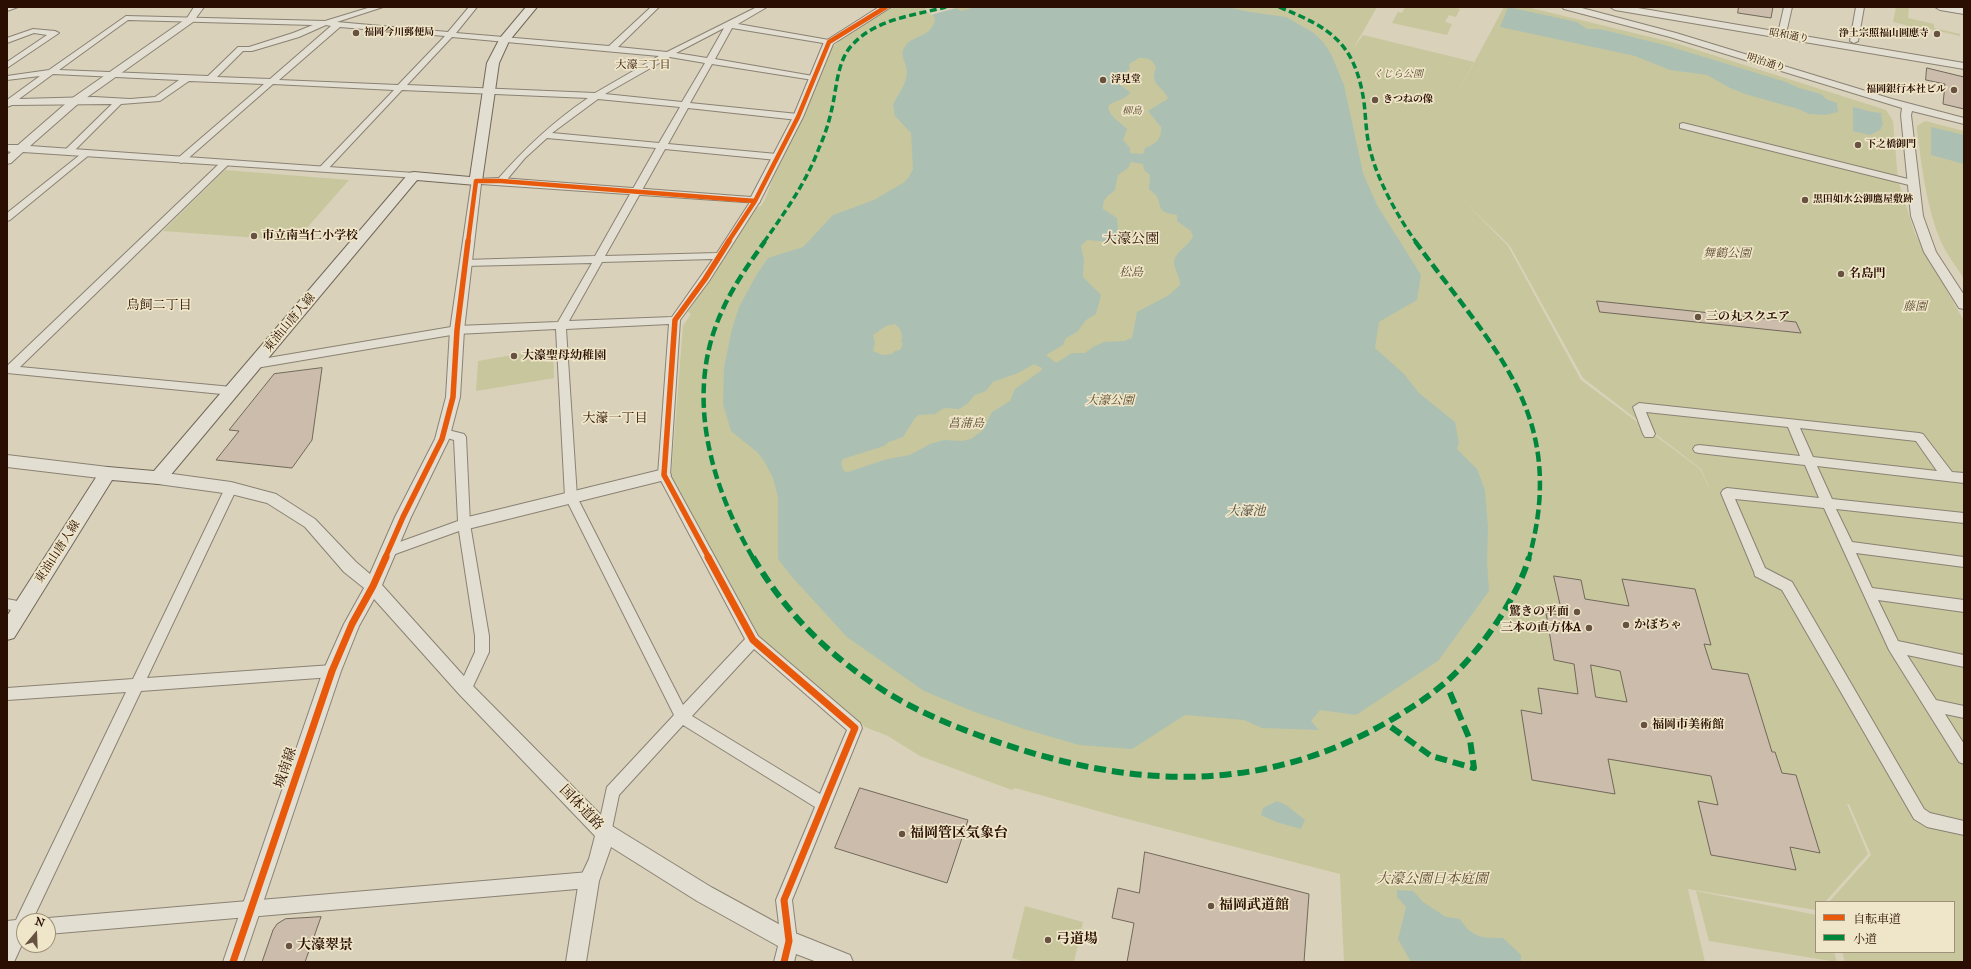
<!DOCTYPE html>
<meta charset="utf-8">
<style>
body{margin:0}
#map{position:relative;width:1971px;height:969px;overflow:hidden;background:#d9d1b9;font-family:"IM FELL Great Primer","Noto Serif JP",serif}
canvas{display:block}
.frame{position:absolute;inset:0;border:8px solid #2a0e01;pointer-events:none}
.legend{position:absolute;left:1815px;top:901px;width:140px;height:52px;box-sizing:border-box;background:#efe6c9;border:1px solid #a09079;margin:0;padding:5px 7px;list-style:none;font-size:12px;color:#2a0e01}
.legend li{display:flex;align-items:center;gap:8px;height:20px}
.legend b{width:20px;border:1px solid #a09079}
.north{position:absolute;left:16px;top:913px;width:40px;height:40px;box-sizing:border-box;background:#efe6c9;border:1px solid #a09079;border-radius:50%;rotate:19deg;font-size:11px;font-weight:700;line-height:16px;text-align:center;color:#2a0e01}
.north::after{content:'';display:block;margin:auto;width:14px;height:18px;background:#675241;clip-path:polygon(50% 0,100% 100%,50% 72%,0 100%)}
</style>
<div id="map">
<canvas width="1971" height="969"></canvas>
<div class="frame"></div>
<ul class="legend">
<li><b style="height:5px;background:#e8590c"></b>自転車道</li>
<li><b style="height:5px;background:#00873e"></b>小道</li>
</ul>
<div class="north">N</div>
</div>
<script>
const g = document.querySelector('canvas').getContext('2d');
g.lineJoin = 'round';
function fillPath(path, color) {
  g.fillStyle = color;
  g.fill(path, 'evenodd');
}
function trace(path, color, width, dash) {
  g.strokeStyle = color;
  g.lineWidth = width;
  g.lineCap = dash ? 'butt' : 'round';
  g.setLineDash(dash || []);
  g.stroke(path);
}
function label(font, color, halo, rows, align = 'center') {
  g.font = font + ' "IM FELL Great Primer","Noto Serif JP",serif';
  g.lineWidth = 3.5;
  g.setLineDash([]);
  g.textBaseline = 'middle';
  g.strokeStyle = halo;
  g.fillStyle = color;
  for (const [text, x, y, turn = 0] of rows) {
    g.save();
    g.translate(x, y);
    g.rotate((+turn || 0) * Math.PI / 180);
    g.textAlign = isNaN(turn) ? turn : align;
    if (halo) g.strokeText(text, 0, 0);
    g.fillText(text, 0, 0);
    g.restore();
  }
}
const green = new Path2D(`
 M888,7H1377L1353,49L1363,35L1474,62L1447,113L1504,7H1527L1675,43L1886,110L1893,121L1898,180L1915,234L1964,321V962H1845L1842,952H1954V902H1829L1871,855L1849,804H1847L1868,854L1825,902H1816V910L1688,889L1705,962H1344L1340,874L1112,815L1015,788L1012,790L920,756L888,736L865,727L760,638L671,478L683,326L691,314L688,312L754,208L761,206C768,196 769,187 774,176C795,134 814,90 829,45L834,46L839,42L837,41ZM1463,200L1510,246L1583,378L1701,469L1713,496L1700,469L1581,380L1508,246Z
 M1405,7H1453L1460,9L1456,17L1449,15L1445,22L1452,24L1447,35L1392,23L1398,12L1402,13Z
 M1896,7H1909L1908,18L1934,24V28L1960,34V36L1926,28V35L1906,31V25L1893,22Z
 M1925,121L1964,131V279C1957,267 1947,255 1941,242C1926,206 1922,168 1917,130V126Z
 M225,170L349,180L298,238H258L163,231Z
 M553,348L554,378L476,391L478,361Z
 M1696,891L1816,915V952H1834L1837,962L1709,941Z
 M1025,906L1083,922L1074,962H1025L1012,958Z`);
const water = new Path2D(`
 M922,7H954L961,11L975,7H1227L1250,12L1286,17L1314,33L1324,43L1332,56L1344,85L1363,173L1377,205L1421,275L1417,300L1379,322L1375,348L1404,374L1419,393L1455,422L1459,443L1457,449L1477,469L1485,490L1488,528L1487,562L1489,591L1438,661L1356,715L1320,710L1311,721L1319,730L1262,728L1244,720L1185,715L1132,749L1079,745L1024,729L972,711L924,691L847,637L792,577L778,559V497L773,478L764,461L757,452L731,431L723,404L724,367L732,329L739,307L757,274L768,258L803,247L833,215L874,200L903,183L909,177L913,169L911,133L895,116L893,105C898,93 907,85 907,71C907,64 899,55 904,48C913,33 929,40 935,20L934,16ZM1139,58C1148,58 1153,59 1156,68C1149,85 1162,85 1168,98L1166,100L1148,111L1161,127C1162,139 1156,144 1145,148L1143,154L1130,153V148L1123,140L1127,129C1121,123 1106,114 1109,105C1116,100 1126,100 1130,92L1119,84V78L1130,69L1129,64ZM1131,162L1143,164L1144,170L1150,175L1149,189C1152,192 1157,195 1158,199C1161,212 1163,213 1177,215V221L1191,231L1193,236C1189,247 1174,251 1174,264C1175,271 1180,277 1180,285L1169,295L1137,312L1132,338L1124,341L1104,342L1093,347L1085,353H1072L1056,363L1046,355L1063,345L1066,338L1077,332L1086,320L1096,314L1101,295L1083,277L1084,260L1081,246L1087,240L1110,242L1115,240L1118,230L1117,218L1103,209C1102,199 1108,196 1115,190L1118,175L1128,168ZM895,324C901,329 903,334 901,342L903,344L900,350L895,351L892,354L883,355L873,351L875,343L873,335L886,326ZM1034,364L1042,368V370L1015,389L1010,401L992,412L983,430L971,439L961,441L944,440L930,444L910,455L887,459L848,472L844,471L841,464L843,459L884,446L889,442L903,437L915,418L919,415L935,414L944,408L959,409L967,404L975,395L986,391L993,382L1018,373Z
 M1508,7L1577,22L1587,29H1600L1665,45L1786,82L1799,88L1821,94L1826,99L1837,103L1838,112L1825,115L1809,114L1798,109L1745,94L1730,88L1707,75L1670,70L1635,56L1500,27Z
 M1853,107C1864,109 1871,113 1882,113L1881,115L1883,124L1880,130L1870,135L1853,131Z
 M1931,127L1964,135V164L1931,155Z
 M1277,801L1286,805L1305,820L1301,829L1276,822L1261,815L1263,808Z
 M1397,890L1413,891L1423,902L1446,917L1460,919C1472,938 1482,938 1503,938L1521,955V962H1411L1398,939L1406,907L1397,897Z`);
const pier = new Path2D(`
 M929,7H954L956,8L931,15L924,9Z`);
const building = new Path2D(`
 M1739,7H1773L1771,18L1738,13Z
 M1927,68L1964,77V109L1943,104L1945,84L1926,80Z
 M1597,301L1796,322L1801,333L1600,312Z
 M322,368L312,440L292,468L216,460L239,431L229,430L274,374Z
 M1554,576L1581,580L1585,599L1629,606L1622,579L1695,589L1711,645L1704,644L1712,669L1748,674L1772,752H1775L1782,773L1796,775L1820,853L1790,847L1796,870L1711,855L1698,801L1718,805L1711,776L1608,759L1615,794L1532,780L1521,710L1542,714L1538,688L1578,694L1574,664L1554,660L1546,613L1562,615ZM1591,665L1620,671L1627,702L1596,697Z
 M860,788L968,820L947,883L835,848Z
 M1145,852L1309,894L1304,962H1127L1134,923L1112,918L1118,888L1139,893Z
 M321,917L305,962H262L273,930L277,924L285,919Z`);
const minor = new Path2D(`
 M7,7H18L7,11Z
 M371,7H383L337,22L448,32L469,7H477L456,33L609,46L651,7H659L618,47L667,52L757,7H767L738,24L829,40L833,42L829,44L732,28L715,59L813,76L817,78L813,80L712,64L690,103L798,114L802,117L798,120L688,108L668,144L777,154L781,157L777,160L665,149L605,256L717,253L752,199H758L760,201L709,281L680,320L670,475L758,636L860,723L862,728L792,900L797,941L795,947L789,949L783,947L781,941L776,900L815,807L683,725L619,795L610,838L605,840L600,838L597,833L607,787L674,715L565,497L556,329L457,334L256,368L251,364L256,360L457,326L558,322L592,263L465,266L460,263L465,260L595,256L656,148L547,138L525,158L504,183H498V179C525,148 554,121 588,98L402,90L326,171H320V167L394,90L273,84L184,162L181,163L177,160L178,158L264,84L189,81L160,101L121,104L72,153H66V149L112,104L12,105L7,107V100L40,76L7,80V76L49,70L126,16L325,21ZM128,20L313,25L293,33L249,47H238L208,76L59,70ZM326,25L331,26L270,79L217,77L243,51H252L299,37ZM340,27L445,36L398,85L279,80ZM724,28L707,58L676,53L722,29ZM452,37L659,56L595,93L407,85ZM670,57L705,63L682,102L605,94ZM53,74L179,80L155,97L130,99L94,97L19,99ZM598,99L680,107L659,143L552,133ZM713,259L672,317L569,321L602,262ZM669,324L658,475L745,639L683,705L577,497L566,329ZM754,649L847,730L820,794L692,716Z
 M1784,7H1792L1787,29L1783,31L1779,29Z
 M1856,7H1864L1858,41L1854,43L1850,41Z
 M33,29L55,31L59,33L7,68V62L47,35L34,33L7,43V38Z
 M1683,123L1916,181L1918,183L1913,186L1680,128V124Z
 M86,150L89,151V155L10,220L7,221V213Z
 M224,161L228,164L227,166L20,367L232,387L236,388L238,391L236,394L232,395L7,373V366L221,162Z
 M1639,403L1919,433L1923,434L1952,472L1964,473V483L1817,466L1832,499L1964,513V523L1836,509L1852,542L1964,557V567L1856,553L1872,588L1964,600V612L1878,600L1898,641L1964,655V667L1907,655L1936,700L1964,706V718L1945,714L1964,744V764L1959,762L1889,650L1824,508L1735,499L1765,568L1792,582L1924,809L1930,813L1964,821V835L1927,827L1914,819L1782,590L1755,576L1754,572L1721,493L1723,490L1727,488L1819,498L1805,465L1699,453L1695,452L1693,449L1695,446L1699,445L1800,456L1788,427L1646,412L1655,434L1653,437H1645L1643,434L1633,407ZM1800,428L1916,441L1937,471L1813,457Z
 M444,429L464,434L466,437L470,524L489,636V652L470,693L465,695L460,693L458,689L475,652V636L459,531L387,557L383,556L381,552L383,548L458,521L454,440L440,436L438,433L440,430Z
 M231,483L235,485L237,488L147,678L332,665L337,667L339,671L337,675L332,677L141,691L32,921H24V940L14,962H7L8,937H7V921L16,920L126,692L7,700V688L133,679L225,488L227,485Z
 M7,599L28,603L30,607L28,611L23,613L7,609Z
 M589,872L595,874L597,880L595,886L589,888L48,934V921H42L48,918Z`);
const tertiary = new Path2D(`
 M194,7H204L193,22L79,103L30,146L414,173L420,176L418,178L23,152L11,163L7,164V155L11,152L7,151V145H18L71,99L187,18Z
 M879,7H891L833,44L803,117L759,203L481,184L464,330L460,397L449,439L411,517L382,585L471,684L612,826L711,887L795,933L850,955L853,962H817L796,954L794,962H774L778,946L697,901L611,847L599,881L586,962H566L579,880L589,859L595,836L459,694L374,599L359,626L341,671L243,962H223L323,671L344,624L364,588L344,572L305,527L267,503L231,494L158,484L153,482L151,478L153,474L158,472L231,482L276,494L315,519L356,562L370,574L395,517L435,439L446,397L450,330L472,179L501,178L751,197L793,117L824,42Z
 M1562,7H1578L1676,33L1892,99L1964,118V124L1912,111L1911,115L1923,216L1936,252L1964,295V309L1959,308L1924,252L1911,216L1901,115L1902,108L1670,37L1564,9Z
 M1610,7H1632L1964,63V69L1615,10Z
 M1935,7L1964,8V14L1940,10Z
 M7,455L108,467L113,469L115,473L113,477L108,479L7,467Z
 M664,469L669,471L671,475L669,479L464,530L459,528L456,524L459,520L464,518Z`);
const secondary = new Path2D(`
 M526,7H537L509,41L499,63L482,181L481,184L476,185L417,180L164,483L158,484L112,480L14,638L7,640V616L102,468L108,467L154,471L409,173L414,172L470,177L487,63L500,38Z`);
const quietFar2 = new Path2D(`
 M1279,7C1331,28 1355,43 1364,102C1366,119 1366,137 1371,153C1378,181 1399,219 1416,242
 M764,242C785,212 806,183 819,148C825,135 829,122 832,108C837,87 837,59 854,43C877,19 915,15 946,7`);
const quietFar1 = new Path2D(`
 M1415,241C1492,348 1569,413 1529,558
 M753,558C710,484 684,393 722,311C733,286 749,264 765,241`);
const quiet = new Path2D(`
 M753,557C782,607 820,647 868,680C904,706 945,723 986,738C1065,766 1148,784 1232,774C1293,767 1352,745 1404,712C1419,703 1433,693 1446,682C1478,654 1518,598 1529,557
 M1391,727L1431,756L1474,768L1470,740L1448,688`);
const cyclewayFar2 = new Path2D(`
 M468,242L476,181H501L755,201
 M728,242L755,201L798,117L829,42L886,7`);
const cyclewayFar1 = new Path2D(`
 M385,558L403,517L442,439L453,397L457,330L468,241
 M709,558L664,475L675,320L705,279L729,241`);
const cycleway = new Path2D(`
 M708,557L753,640L855,728L784,900L789,941L784,962
 M233,962L332,671L352,624L373,586L386,557`);
const markers = [
 [356,33,4,"#675241"],
 [1937,34,4,"#675241"],
 [1103,80,4,"#675241"],
 [1954,90,4,"#675241"],
 [1375,100,4,"#675241"],
 [1858,145,4,"#675241"],
 [1805,200,4,"#675241"],
 [254,236,4,"#675241"],
 [1841,274,4,"#675241"],
 [1698,317,4,"#675241"],
 [514,356,4,"#675241"],
 [1577,612,4,"#675241"],
 [1626,625,4,"#675241"],
 [1589,628,4,"#675241"],
 [1644,725,4,"#675241"],
 [902,834,4,"#675241"],
 [1211,906,4,"#675241"],
 [1048,940,4,"#675241"],
 [289,946,4,"#675241"]
];
const farPoinames = [
 ["福岡今川郵便局",364,33],
 ["浄土宗照福山圓應寺",1929,34,"right"],
 ["浮見堂",1111,80],
 ["福岡銀行本社ビル",1946,90,"right"],
 ["きつねの像",1383,100],
 ["下之橋御門",1866,145],
 ["黒田如水公御鷹屋敷跡",1813,200]
];
const farStreetnames = [
 ["昭和通り",1789,36,10],
 ["明治通り",1766,63,17]
];
const farParknames = [
 ["くじら公園",1398,75],
 ["柳島",1132,112]
];
const farNeighbourhoodnames = [
 ["大濠二丁目",643,65]
];
const poiNames = [
 ["市立南当仁小学校",262,236],
 ["名島門",1849,274],
 ["三の丸スクエア",1706,317],
 ["大濠聖母幼稚園",522,356],
 ["驚きの平面",1569,612,"right"],
 ["かぼちゃ",1634,625],
 ["三本の直方体A",1581,628,"right"],
 ["福岡市美術館",1652,725]
];
const parkNames = [
 ["舞鶴公園",1727,254],
 ["松島",1131,273],
 ["藤園",1915,307],
 ["大濠公園",1110,401],
 ["菖蒲島",966,424]
];
const streetNames = [
 ["東油山唐人線",290,323,-50],
 ["東油山唐人線",58,552,-57]
];
const neighbourhoodNames = [
 ["鳥飼二丁目",159,306],
 ["大濠一丁目",615,419]
];
const waterNames = [
 ["大濠池",1246,512]
];
const quarterNames = [
 ["大濠公園",1131,240]
];
const nearStreetnames = [
 ["城南線",286,768,-71],
 ["国体道路",581,808,46]
];
const nearPoinames = [
 ["福岡管区気象台",910,834],
 ["福岡武道館",1219,906],
 ["弓道場",1056,940],
 ["大濠翠景",297,946]
];
const nearParknames = [
 ["大濠公園日本庭園",1432,880]
];
fillPath(green, '#c8c69d');
fillPath(water, '#abc0b3');
fillPath(pier, '#d9d1b9');
fillPath(building, '#cbbcab');
trace(building, '#72685b', 1);
trace(minor, '#8a8274', 2);
trace(tertiary, '#8a8274', 2);
trace(secondary, '#72685b', 2);
fillPath(minor, '#e2ded1');
fillPath(tertiary, '#e2ded1');
fillPath(secondary, '#e2ded1');
trace(quietFar2, '#00873e', 3.5, [7, 3.5]);
trace(quietFar1, '#00873e', 4.5, [10, 4.5]);
trace(quiet, '#00873e', 6, [12, 6]);
trace(cyclewayFar2, '#e8590c', 4.5);
trace(cyclewayFar1, '#e8590c', 5.5);
trace(cycleway, '#e8590c', 7);
for (const [x, y, r, color] of markers) {
  const dot = new Path2D();
  dot.arc(x, y, r, 0, 2 * Math.PI);
  g.fillStyle = color;
  g.fill(dot);
  trace(dot, '#efe6c9', 1.5);
}
label('bold 10px', '#2a0e01', '#efe6c9', farPoinames, 'left');
label('10px', '#2a0e01', '#efe6c9', farStreetnames);
label('italic 10px', '#5d4b30', '#efe6c9', farParknames);
label('11px', '#2a0e01', '#efe6c9', farNeighbourhoodnames);
label('bold 12px', '#2a0e01', '#efe6c9', poiNames, 'left');
label('italic 12px', '#5d4b30', '#efe6c9', parkNames);
label('12px', '#2a0e01', '#efe6c9', streetNames);
label('13px', '#2a0e01', '#efe6c9', neighbourhoodNames);
label('italic 13px', '#504a3e', '#efe6c9', waterNames);
label('14px', '#2a0e01', '#efe6c9', quarterNames);
label('14px', '#2a0e01', '#efe6c9', nearStreetnames);
label('bold 14px', '#2a0e01', '#efe6c9', nearPoinames, 'left');
label('italic 14px', '#5d4b30', '#efe6c9', nearParknames);
</script>
